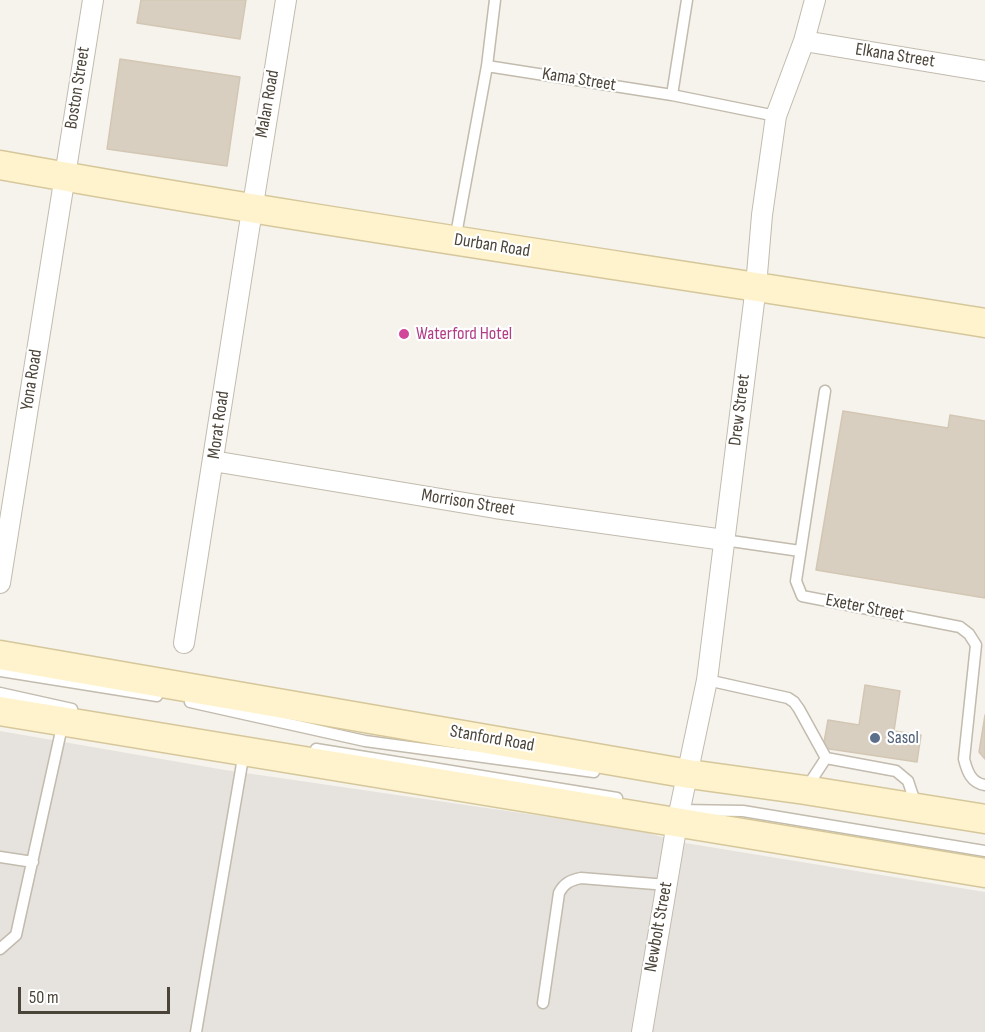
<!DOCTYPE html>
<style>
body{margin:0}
#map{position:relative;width:985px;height:1032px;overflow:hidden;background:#f6f3ec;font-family:"Sofia Sans Condensed",sans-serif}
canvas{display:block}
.scale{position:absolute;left:18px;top:987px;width:152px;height:27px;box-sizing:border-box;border:3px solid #4b4439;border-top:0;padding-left:8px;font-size:18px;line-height:21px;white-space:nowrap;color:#4b4439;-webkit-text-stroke:4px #fff;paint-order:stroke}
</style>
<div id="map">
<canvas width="985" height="1032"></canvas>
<div class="scale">50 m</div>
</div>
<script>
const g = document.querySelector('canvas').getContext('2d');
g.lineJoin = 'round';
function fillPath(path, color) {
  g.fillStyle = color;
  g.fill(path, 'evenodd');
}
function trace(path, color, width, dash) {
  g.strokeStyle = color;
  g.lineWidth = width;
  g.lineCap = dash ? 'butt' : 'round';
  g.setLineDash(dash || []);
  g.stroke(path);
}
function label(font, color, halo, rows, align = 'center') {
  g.font = font + ' "Sofia Sans Condensed",sans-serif';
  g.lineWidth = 4.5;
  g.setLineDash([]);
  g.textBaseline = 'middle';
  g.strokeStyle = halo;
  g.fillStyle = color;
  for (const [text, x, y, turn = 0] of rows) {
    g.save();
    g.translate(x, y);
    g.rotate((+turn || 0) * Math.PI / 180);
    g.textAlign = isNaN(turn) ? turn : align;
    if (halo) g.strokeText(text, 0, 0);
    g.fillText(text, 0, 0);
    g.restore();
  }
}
const industrial = new Path2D(`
 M0,731L225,770L638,830L679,842L985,892V1032H0Z`);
const building = new Path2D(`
 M141,0H246L240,39L137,23Z
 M120,59L240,77L227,166L107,149Z
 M843,411L948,428L950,415L985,421V598L816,570Z
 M865,685L900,691L894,731L921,735L917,762L823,748L828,720L859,725Z
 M985,715V759L979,752Z`);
const lane = new Path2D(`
 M487,66L672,95L776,116
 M672,95L687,0
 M455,240L487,66L495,0
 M825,391L796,581L802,596L960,627L969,634L976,645L964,759C967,771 971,783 985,785
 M724,540L800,551
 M0,671L157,696
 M707,680L788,698L794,702L799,709L826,758L896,771L908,781L916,805
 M0,693L72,709
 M190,702L365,741L594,772
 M316,749L617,798
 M807,787L826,758
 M680,810L743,811L985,851
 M0,857L33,862
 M0,949L16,935L63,722
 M543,1003L559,893C564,883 571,880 581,878L667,885
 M196,1032L244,752`);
const street = new Path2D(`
 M804,41L985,71
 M213,461L495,508L724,540
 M0,583L93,0
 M184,643C219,429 250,214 286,0
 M642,1032L677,823L707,680L756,286L762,215L776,116L804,41L815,0`);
const secondary = new Path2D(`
 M0,165C327,224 657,270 985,323
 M0,655L689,774L805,790L985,819
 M0,711L985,873`);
const markers = [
 [404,334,6,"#d1479c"],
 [875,738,6,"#5c6f8a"]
];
const streetNames = [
 ["Elkana Street",895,56,9],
 ["Kama Street",579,80,9],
 ["Boston Street",78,88,-81],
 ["Malan Road",268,104,-80],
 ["Durban Road",492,246,9],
 ["Yona Road",32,380,-81],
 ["Drew Street",740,410,-83],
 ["Morat Road",219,425,-82],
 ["Morrison Street",468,503,9],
 ["Exeter Street",865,608,11],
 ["Stanford Road",492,739,10],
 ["Newbolt Street",659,927,-80]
];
const hotelNames = [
 ["Waterford Hotel",416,334]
];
const serviceNames = [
 ["Sasol",887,738]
];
fillPath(industrial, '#e6e2dd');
fillPath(building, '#d8cfc1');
trace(building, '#d3c7b4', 1.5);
trace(lane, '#c2bbae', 13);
trace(street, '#c2bbae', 22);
trace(secondary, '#d6c79b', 31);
trace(lane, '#fff', 10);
trace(street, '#fff', 20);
trace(secondary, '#fff3cd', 28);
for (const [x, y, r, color] of markers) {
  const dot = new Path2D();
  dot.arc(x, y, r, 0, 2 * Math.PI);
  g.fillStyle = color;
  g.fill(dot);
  trace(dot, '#fff', 2);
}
label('18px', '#4b4439', '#fff', streetNames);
label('18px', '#b23c85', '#fff', hotelNames, 'left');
label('18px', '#4e5e75', '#fff', serviceNames, 'left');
</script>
